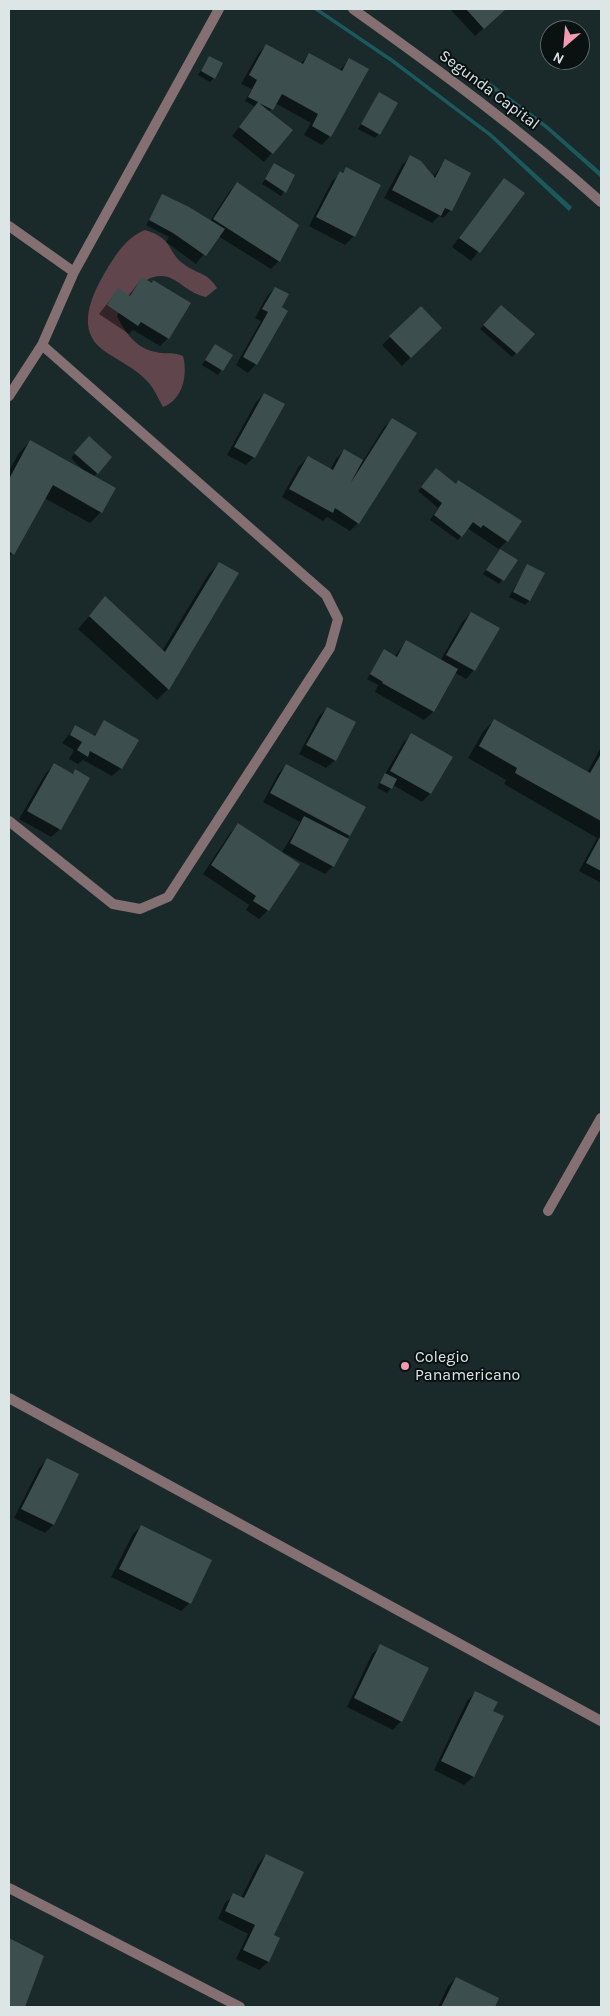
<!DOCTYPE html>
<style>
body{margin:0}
#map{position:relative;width:610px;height:2016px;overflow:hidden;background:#1a2a2b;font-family:Karla,sans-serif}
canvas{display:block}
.frame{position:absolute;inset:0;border:10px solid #dde6e7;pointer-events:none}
.north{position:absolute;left:540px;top:20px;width:50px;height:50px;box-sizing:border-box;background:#0a1111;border:1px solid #5e6667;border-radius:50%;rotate:207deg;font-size:14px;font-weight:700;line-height:20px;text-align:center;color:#dde6e7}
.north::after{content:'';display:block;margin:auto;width:18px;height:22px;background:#f19ab1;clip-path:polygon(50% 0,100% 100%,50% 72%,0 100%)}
</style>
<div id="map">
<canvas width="610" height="2016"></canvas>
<div class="frame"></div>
<div class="north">N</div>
</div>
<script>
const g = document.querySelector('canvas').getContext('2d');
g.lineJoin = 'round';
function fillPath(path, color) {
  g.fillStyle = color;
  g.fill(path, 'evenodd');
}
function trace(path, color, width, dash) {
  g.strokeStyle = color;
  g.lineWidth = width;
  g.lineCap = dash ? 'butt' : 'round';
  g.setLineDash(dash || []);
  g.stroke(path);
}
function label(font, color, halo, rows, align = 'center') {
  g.font = font + ' Karla,sans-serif';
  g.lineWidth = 4;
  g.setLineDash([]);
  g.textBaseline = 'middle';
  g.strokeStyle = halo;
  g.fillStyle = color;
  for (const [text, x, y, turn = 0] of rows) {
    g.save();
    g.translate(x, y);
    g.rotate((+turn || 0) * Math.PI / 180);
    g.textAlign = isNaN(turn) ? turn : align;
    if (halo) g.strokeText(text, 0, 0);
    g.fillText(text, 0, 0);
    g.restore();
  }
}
const green = new Path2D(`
 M145,230C175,239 166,252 185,265C199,275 207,272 217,288L206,297C188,293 182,282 168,277C145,270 126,298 117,316C125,333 137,349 156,352C168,355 170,351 183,356C188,374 183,400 163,407C158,398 154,388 147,381C135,368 117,360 103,350C76,330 91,297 104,274C115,256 125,238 145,230Z`);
const water = new Path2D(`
 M313,9H319L393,59L492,134L572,207L569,211L489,136L391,62Z
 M484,78L547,125L601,172V178L545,128L482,82Z`);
const shadow = new Path2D(`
 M450,9H504L475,36Z
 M266,45L300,64L309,55L339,71L349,60L367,70L330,136L322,145L304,135L311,123L275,103L269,112L291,130L264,162L232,136L255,107L245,101L252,89L241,84L258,54Z
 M209,57L214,78L210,82L198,75Z
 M380,93L379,134L375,138L358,129Z
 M410,157L433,177L445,161L451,210L443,218L439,216L432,223L384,198L402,165Z
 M275,164L294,175L281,196L262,184Z
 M346,169L354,236L345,245L309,226L332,181Z
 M504,179L523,193L471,261L452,247Z
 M237,183L279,261L271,269L218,236L196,264L166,242L169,237L146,225L162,196L210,221L229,192Z
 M142,278L168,338L160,346L133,330L129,334L99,314L118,290L128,296Z
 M275,288L256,364L248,373L236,365L261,321L255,318L267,296Z
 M421,308L440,328L402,366L382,345Z
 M497,310L516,353L512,357L480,329Z
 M215,346L231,355L218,375L202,365Z
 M264,394L254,457L246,465L227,455L256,402Z
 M393,419L358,523L350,531L327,517L323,521L282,497L299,466L308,457L330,470L336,459L344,450L363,461L384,427Z
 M30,441L86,473L71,458L85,442L97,473L93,477L101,512L90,523L44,498L9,558V471L19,453Z
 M432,474L455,485L458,481L507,541L499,549L516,561L499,584L483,574L500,550L467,528L458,540L430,520L438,508L418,491Z
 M219,563L168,689L157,700L78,629L105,598L162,651L208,575Z
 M527,566L529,601L525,605L509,597Z
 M471,613L474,670L466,679L454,672L433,712L424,720L375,692L378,685L367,679L385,651L394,657L406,642L440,661L463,621Z
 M327,708L335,760L326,768L299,754L319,716Z
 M494,720L587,773L601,747V883L579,871L597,838L504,784L506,780L468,758L483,732Z
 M105,722L121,768L112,776L83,760L78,764L69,759L74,750L62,743L75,727L93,737Z
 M411,735L430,794L422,802L393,785L387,793L377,788L403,743Z
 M54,765L72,775L76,771L60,829L51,837L19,819L46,773Z
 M286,765L349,836L333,866L325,874L282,852L300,822L263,802L278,774Z
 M238,825L298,865L268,910L259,919L246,910L249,905L203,874L230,833Z
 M47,1460L53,1525L45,1533L14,1518L39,1468Z
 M141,1526L190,1603L181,1611L111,1577L133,1534Z
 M381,1646L401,1721L393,1730L347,1707L372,1654Z
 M475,1693L492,1711L502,1716L473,1777L464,1785L434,1770L467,1701Z
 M266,1855L272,1935L279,1939L268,1962L259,1970L236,1959L248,1934L218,1919L225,1903L234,1895L241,1898L258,1864Z
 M9,1940L43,1957L24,2007H9Z
 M456,1978L498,1999L494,2007H438L448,1986Z`);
const building = new Path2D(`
 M466,9H506L484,29Z
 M266,44L303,64L309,53L342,71L349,58L369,69L331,137L312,126L318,114L282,94L273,110L259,103L293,130L273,154L239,127L258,102L248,97L257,80L249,75Z
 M209,56L223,63L215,79L201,71Z
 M379,92L398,103L380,135L361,124Z
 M410,155L421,161L435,178L445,159L471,173L452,211L445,208L441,216L392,190Z
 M274,163L295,175L286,193L265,179Z
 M346,167L381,185L355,237L316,217L340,171L343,173Z
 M504,178L525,193L480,253L459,238Z
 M237,182L299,225L280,262L213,219Z
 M162,194L189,207L225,229L206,256L173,233L149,220Z
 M142,277L152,283L153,280L191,303L169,339L141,322L138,326L107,305L118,288L130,296Z
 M275,287L289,294L282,307L288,311L257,365L243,357L268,312L262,309Z
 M501,305L535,334L517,354L483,325Z
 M421,306L442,328L411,358L389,336Z
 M215,344L233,355L223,371L205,360Z
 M264,393L285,404L255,458L234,447Z
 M392,418L417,433L359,524L335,508L333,513L289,489L308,456L333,470L344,449L363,460L350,484Z
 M89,436L112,457L98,474L74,453Z
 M30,440L116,488L102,513L53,485L14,555L9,551V479Z
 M436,468L456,484L458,480L522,521L508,542L483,525L481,528L473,522L462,537L434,515L442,503L421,487Z
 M500,549L518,560L504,581L486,570Z
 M219,562L239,573L169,690L89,616L105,596L165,652Z
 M527,564L545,573L530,601L513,592Z
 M471,612L500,628L475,671L446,655Z
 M406,640L458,669L434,712L382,683L383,682L370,674L384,649L397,657Z
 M327,707L356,722L336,761L306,745Z
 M494,719L590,773L601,754V821L515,773L517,768L479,746Z
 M104,720L139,740L122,769L90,751L88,757L77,750L82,742L70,735L75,725L95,736Z
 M411,733L453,757L431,794L390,771Z
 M54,763L73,774L75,769L90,778L61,830L27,811Z
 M286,764L366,807L350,836L270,793Z
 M385,773L397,779L392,789L380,783Z
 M304,816L349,839L334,867L290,843Z
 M238,823L300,864L269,911L253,901L256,896L211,865Z
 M601,835V871L586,863Z
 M47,1458L79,1474L54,1525L21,1509Z
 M141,1525L212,1560L191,1604L119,1569Z
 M380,1644L429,1668L402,1722L354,1698Z
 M475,1691L498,1702L493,1711L504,1716L474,1777L441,1761Z
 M266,1854L304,1872L274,1935L280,1938L269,1962L243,1950L255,1925L225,1911L233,1893L244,1898Z
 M9,1938L44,1956L25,2007H9Z
 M456,1977L499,1998L495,2007H441Z`);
const minor = new Path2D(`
 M9,226L74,272
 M9,396L42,345L74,272L219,9
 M9,821L113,904L140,909L168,897L330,648L338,619L326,595L42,345
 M548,1211L601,1118
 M9,1398L601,1721`);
const tertiary = new Path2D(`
 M353,9C440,71 521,130 601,202
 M9,1888L240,2007`);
const markers = [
 [405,1366,5,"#f19ab1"]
];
const streetNames = [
 ["Segunda Capital",489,90,37]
];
const poiNames = [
 ["Colegio",415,1357],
 ["Panamericano",415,1375]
];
fillPath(green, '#60454c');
fillPath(water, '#1c595c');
fillPath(shadow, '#0007');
fillPath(building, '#3d4e4f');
trace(minor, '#846f73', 10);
trace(tertiary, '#846f73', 10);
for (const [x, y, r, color] of markers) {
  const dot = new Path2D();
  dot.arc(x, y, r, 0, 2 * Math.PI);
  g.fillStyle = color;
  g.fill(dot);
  trace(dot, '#0a1111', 2);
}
label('16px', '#dde6e7', '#0a1111', streetNames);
label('16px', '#dde6e7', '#0a1111', poiNames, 'left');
</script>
